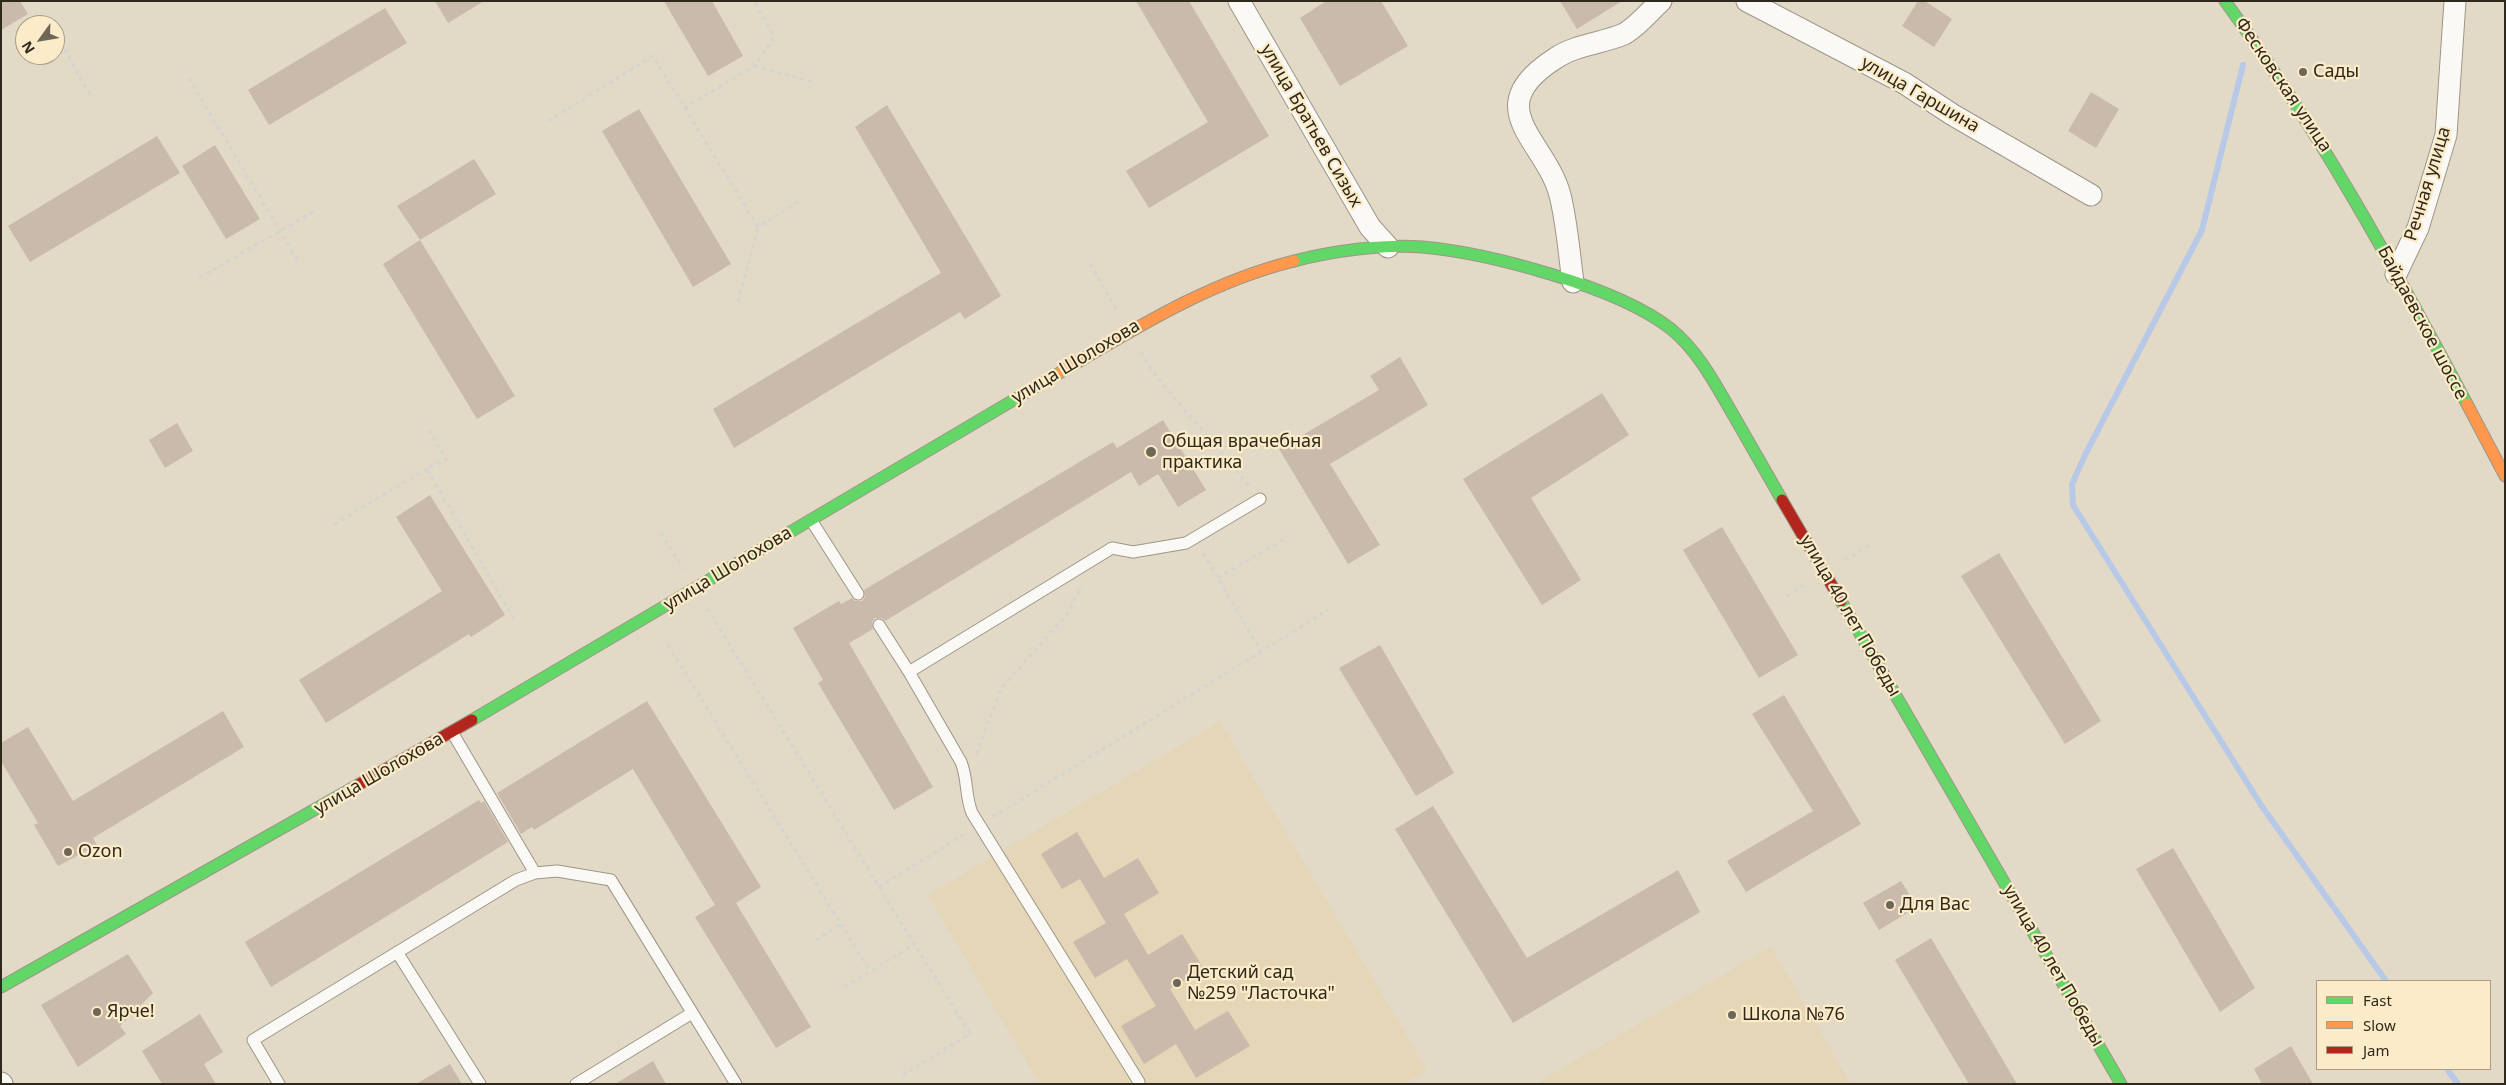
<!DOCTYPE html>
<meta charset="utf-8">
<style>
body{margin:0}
#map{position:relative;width:2506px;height:1085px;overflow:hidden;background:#e2dac6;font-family:"Noto Sans",sans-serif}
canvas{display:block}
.frame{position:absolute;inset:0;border:2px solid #2f291b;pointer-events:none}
.legend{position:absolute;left:2316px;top:980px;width:175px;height:90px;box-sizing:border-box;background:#fbebc8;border:1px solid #a99d83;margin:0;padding:6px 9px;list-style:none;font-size:15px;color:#2f291b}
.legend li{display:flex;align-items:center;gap:10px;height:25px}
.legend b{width:25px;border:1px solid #a99d83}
.north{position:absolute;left:15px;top:15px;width:50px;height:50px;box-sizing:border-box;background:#fbebc8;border:1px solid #a99d83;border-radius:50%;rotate:238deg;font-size:14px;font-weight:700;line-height:20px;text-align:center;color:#2f291b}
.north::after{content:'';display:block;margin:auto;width:18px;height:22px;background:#6e6757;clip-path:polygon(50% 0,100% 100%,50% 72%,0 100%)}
</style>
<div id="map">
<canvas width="2506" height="1085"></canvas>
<div class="frame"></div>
<ul class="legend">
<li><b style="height:6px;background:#63d668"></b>Fast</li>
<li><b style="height:6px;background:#ff974d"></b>Slow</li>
<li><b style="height:6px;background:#b3261e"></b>Jam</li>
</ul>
<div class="north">N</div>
</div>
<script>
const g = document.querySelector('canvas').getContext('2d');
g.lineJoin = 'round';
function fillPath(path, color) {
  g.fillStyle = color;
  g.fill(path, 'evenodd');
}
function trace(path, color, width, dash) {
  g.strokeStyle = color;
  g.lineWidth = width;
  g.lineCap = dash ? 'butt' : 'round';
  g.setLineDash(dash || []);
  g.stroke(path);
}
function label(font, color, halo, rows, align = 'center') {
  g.font = font + ' "Noto Sans",sans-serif';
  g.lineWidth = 4.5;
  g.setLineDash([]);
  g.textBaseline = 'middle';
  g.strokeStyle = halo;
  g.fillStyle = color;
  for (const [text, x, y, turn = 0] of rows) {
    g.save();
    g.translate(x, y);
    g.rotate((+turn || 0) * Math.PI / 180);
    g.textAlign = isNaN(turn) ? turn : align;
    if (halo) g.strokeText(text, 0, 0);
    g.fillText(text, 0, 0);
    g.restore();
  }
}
const built = new Path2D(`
 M1220,722L1427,1070L1404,1084H1040L928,895Z
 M1771,947L1851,1084H1536Z`);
const stream = new Path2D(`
 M2243,65L2202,230L2086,453L2072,484L2073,505L2261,805L2386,981
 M2447,1069L2458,1084`);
const building = new Path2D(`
 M1,1H20L28,14L1,30Z
 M435,1H484L448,23Z
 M664,1H712L743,56L708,76Z
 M1136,1H1189L1269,136L1149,208L1126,171L1208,122Z
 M1326,1H1381L1408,46L1340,86L1300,18Z
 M1560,1H1622L1577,29Z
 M1918,1H1925L1952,19L1934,47L1902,26Z
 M385,8L407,43L269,125L248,90Z
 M2091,92L2119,109L2096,148L2068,131Z
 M887,105L1001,296L965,319L960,312L734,448L713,409L941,273L855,127Z
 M639,109L731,264L693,287L602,131Z
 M157,136L180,173L30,262L8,226Z
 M215,145L260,219L226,239L182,166Z
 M474,159L496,194L420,240L397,206Z
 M420,240L515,396L477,419L383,264Z
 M1400,357L1428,405L1330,464L1380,545L1348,564L1279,449L1379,390L1370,376Z
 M1602,393L1629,435L1531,498L1581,580L1542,605L1463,479Z
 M1163,420L1206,490L1178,507L1158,474L1139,486L1131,472L885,621L882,618H875L872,622L873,629L849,643L933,787L894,810L818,683L823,680L793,628L839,601L841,604L852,598L855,601H862L865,597L864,590L874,584L1113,442L1117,448Z
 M177,423L193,451L165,468L149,440Z
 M430,495L505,615L471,637L469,634L326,723L299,680L442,591L396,517Z
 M1722,527L1798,655L1759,678L1683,550Z
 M1999,553L2101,721L2065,744L1961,576Z
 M1380,645L1454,773L1416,796L1339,668Z
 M1784,695L1861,824L1746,892L1727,861L1813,811L1752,714Z
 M647,701L761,887L736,903L811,1027L776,1048L695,917L715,905L633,769L534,830L532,827L521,834L497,793Z
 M223,711L244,747L93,838L97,845L58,866L34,825L38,823L1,761V743L28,727L73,801Z
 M479,800L481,803L484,801L508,842L271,987L245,942Z
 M1433,806L1527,958L1678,870L1700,912L1513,1023L1395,829Z
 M1077,832L1104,878L1138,858L1159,893L1124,914L1148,955L1182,934L1204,969L1170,989L1195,1030L1228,1011L1250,1046L1196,1078L1176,1044L1144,1064L1121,1026L1156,1006L1127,959L1095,978L1073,942L1106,923L1080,879L1062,889L1041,854Z
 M2173,848L2255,988L2220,1012L2136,869Z
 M1901,881L1917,907L1879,930L1863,903Z
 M1931,938L2017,1084H1969L1895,960Z
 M128,954L153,993L120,1026L126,1034L78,1067L41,1005Z
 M200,1014L223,1052L204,1064L216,1084H162L142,1051Z
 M2291,1046L2313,1084H2262L2254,1069Z
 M653,1061L666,1084H615Z
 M450,1064L462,1084H416Z`);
const path = new Path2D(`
 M57,35L92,99
 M754,66L813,82
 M189,78L299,263
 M684,108L754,66L774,37L754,1
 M548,121L653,56L758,227L801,200
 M1090,264L1118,312
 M199,278L315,211
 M738,302L758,227
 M1141,352L1152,371L1250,487
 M429,430L446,459L427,469L514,619
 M334,524L427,469
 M661,533L683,569
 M1203,553L1261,651
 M1845,560L1873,543
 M1218,578L1285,539
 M1787,596L1804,585
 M707,608L970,1034L900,1077
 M668,645L870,971
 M976,754L1002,687L1067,614L1082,586
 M993,817L1328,610
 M879,887L966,833
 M816,940L841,924
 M845,987L915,944`);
const lane = new Path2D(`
 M811,520L858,594
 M879,625L909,672L1112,548L1133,552L1186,543L1260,499
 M909,672L961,762C968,779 965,796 972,813L1139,1082
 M452,732L535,873L557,871L611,880L736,1084
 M397,952L480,1084
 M279,1084L253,1040L516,880L535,873
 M576,1084L692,1013`);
const street = new Path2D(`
 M1239,1L1370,227L1388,247
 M1747,1L1904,83L1953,115L2091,195
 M2396,274L2418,228L2446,135L2455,1
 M1573,282C1569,253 1567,223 1560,195C1545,139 1477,108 1556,58C1575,45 1603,43 1624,34C1637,27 1650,11 1661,1
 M1,1083L2,1084`);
const fast = new Path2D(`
 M2225,1C2318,129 2393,265 2467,404
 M1294,261C1332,251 1383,244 1422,247C1489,253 1618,287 1671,329C1698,351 1714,382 1731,411C1748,441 1765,470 1782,500
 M1841,601L2121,1084
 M472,720L1061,372
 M1,987L358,785`);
const slow = new Path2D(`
 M1061,372C1136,328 1209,282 1294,261
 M2467,404L2505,476`);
const jam = new Path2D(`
 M1782,500L1841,601
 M358,785L472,720`);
const markers = [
 [2303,72,5,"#6e6757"],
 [1151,452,6,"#6e6757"],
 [68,852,5,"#6e6757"],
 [1890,905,5,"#6e6757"],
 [1177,983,5,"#6e6757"],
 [97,1012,5,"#6e6757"],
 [1732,1015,5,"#6e6757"]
];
const poiNames = [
 ["Сады",2313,72],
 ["Общая врачебная",1162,442],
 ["практика",1162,463],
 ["Ozon",78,852],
 ["Для Вас",1900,905],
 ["Детский сад",1187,973],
 ["№259 \"Ласточка\"",1187,994],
 ["Ярче!",107,1012],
 ["Школа №76",1742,1015]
];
const streetNames = [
 ["Фесковская улица",2283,85,56],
 ["улица Гаршина",1920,95,30],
 ["улица Братьев Сизых",1311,126,60],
 ["Речная улица",2428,184,-73],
 ["Байдаевское шоссе",2422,323,62],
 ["улица Шолохова",1076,362,-31],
 ["улица Шолохова",728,569,-31],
 ["улица 40 лет Победы",1850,616,60],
 ["улица Шолохова",379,774,-30],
 ["улица 40 лет Победы",2053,966,60]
];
fillPath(built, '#e4d6b6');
trace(stream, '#b8c9e8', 6);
fillPath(building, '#c9baac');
trace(lane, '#9d9688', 13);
trace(street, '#9d9688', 23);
trace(fast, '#9d9688', 13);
trace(slow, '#9d9688', 13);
trace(jam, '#9d9688', 13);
trace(path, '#d6d4ce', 3, [4, 4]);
trace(lane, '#fbf9f6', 11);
trace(street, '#fbf9f6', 21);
trace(fast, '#63d668', 11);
trace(slow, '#ff974d', 11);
trace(jam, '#b3261e', 11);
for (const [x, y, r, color] of markers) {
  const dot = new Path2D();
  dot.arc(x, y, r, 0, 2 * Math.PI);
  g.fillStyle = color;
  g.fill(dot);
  trace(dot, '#fbebc8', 2);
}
label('18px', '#2f291b', '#fbebc8', poiNames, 'left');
label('18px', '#2f291b', '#fbebc8', streetNames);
</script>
